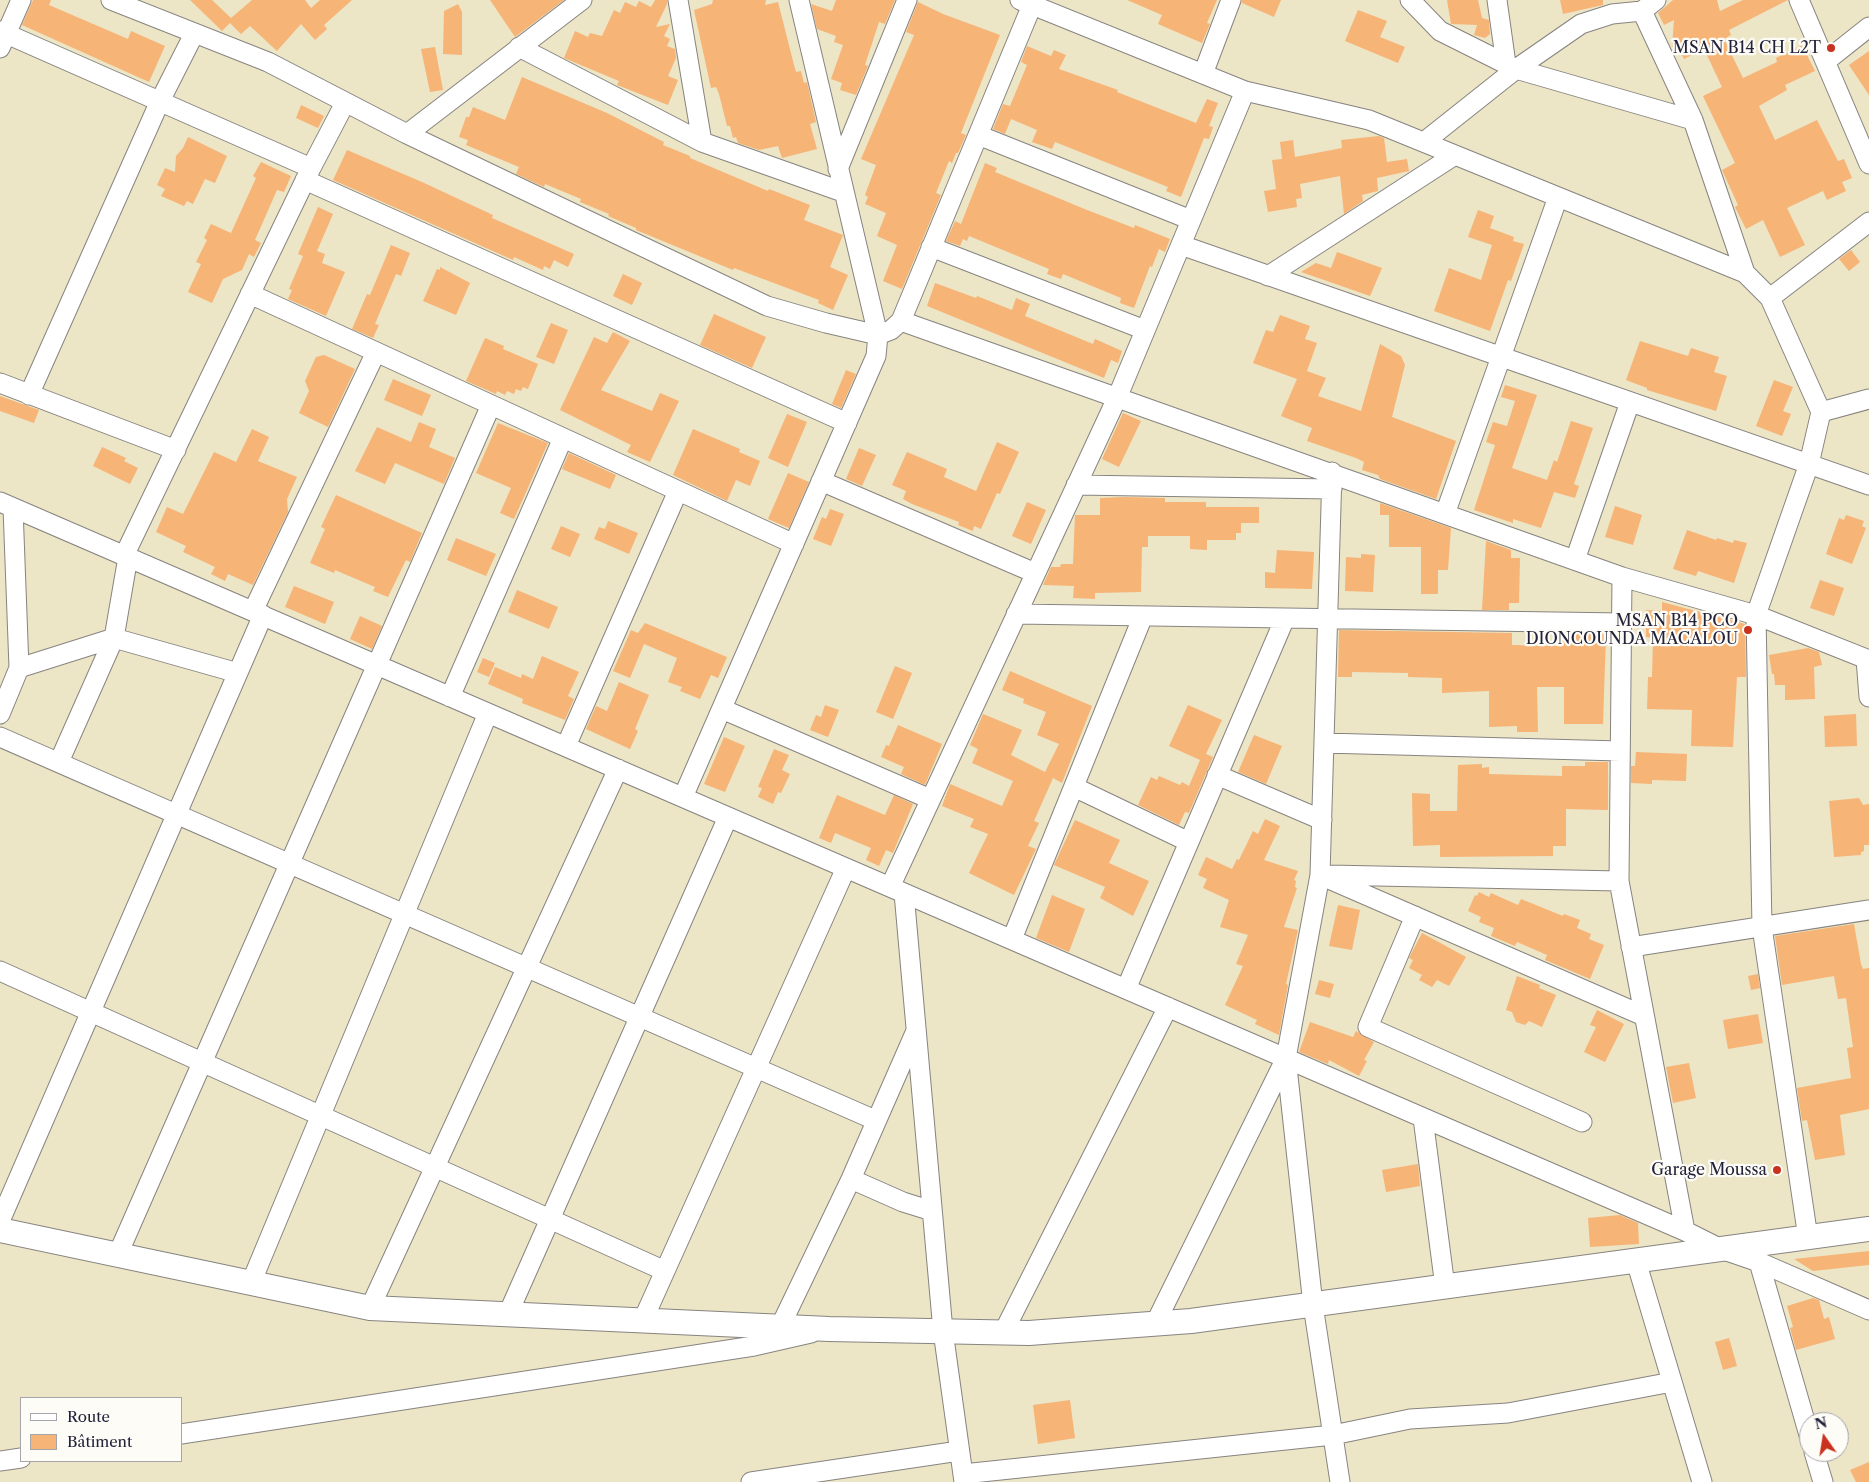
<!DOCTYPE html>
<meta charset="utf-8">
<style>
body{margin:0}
#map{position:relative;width:1869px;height:1482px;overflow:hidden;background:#ece5c6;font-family:"Libre Caslon Text",serif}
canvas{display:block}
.legend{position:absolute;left:20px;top:1397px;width:162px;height:65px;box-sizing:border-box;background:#fdfcf7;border:1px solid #a5a5ac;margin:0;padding:6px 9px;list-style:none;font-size:15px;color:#22223b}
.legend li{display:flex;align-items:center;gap:10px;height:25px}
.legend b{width:25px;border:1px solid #a5a5ac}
.north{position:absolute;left:1799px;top:1412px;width:50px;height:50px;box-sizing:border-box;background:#fdfcf7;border:1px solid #a5a5ac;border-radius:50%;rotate:347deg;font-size:14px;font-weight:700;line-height:20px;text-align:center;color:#22223b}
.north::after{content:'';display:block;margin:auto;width:18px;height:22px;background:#c8321e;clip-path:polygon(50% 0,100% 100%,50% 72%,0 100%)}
</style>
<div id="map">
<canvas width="1869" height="1482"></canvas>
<ul class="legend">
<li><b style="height:6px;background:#fff"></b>Route</li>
<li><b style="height:14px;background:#f6b477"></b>Bâtiment</li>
</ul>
<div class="north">N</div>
</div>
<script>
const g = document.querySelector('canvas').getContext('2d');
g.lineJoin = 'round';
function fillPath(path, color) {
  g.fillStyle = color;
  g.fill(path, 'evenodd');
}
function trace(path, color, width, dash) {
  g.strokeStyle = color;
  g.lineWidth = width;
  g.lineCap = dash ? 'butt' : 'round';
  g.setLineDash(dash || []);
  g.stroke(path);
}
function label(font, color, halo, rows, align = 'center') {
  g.font = font + ' "Libre Caslon Text",serif';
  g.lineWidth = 4.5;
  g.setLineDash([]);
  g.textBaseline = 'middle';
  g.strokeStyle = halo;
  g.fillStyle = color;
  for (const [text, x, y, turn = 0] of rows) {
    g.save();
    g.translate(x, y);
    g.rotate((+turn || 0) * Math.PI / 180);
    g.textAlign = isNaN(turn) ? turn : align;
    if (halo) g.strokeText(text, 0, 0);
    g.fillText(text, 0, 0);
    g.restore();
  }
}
const building = new Path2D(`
 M33,0H51L49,5L128,39L131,31L165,46L149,82L22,25Z
 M190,0H212L231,18L252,0H305L311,8L320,0H352L324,25L327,29L315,40L301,24L277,51L250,26L241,34L230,23L222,31Z
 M490,0H564L515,37Z
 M655,0H667V4L656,27L670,24L664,36L670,39L667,46L675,49L676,58L668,76L678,80L668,105L617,85L619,81L564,58L575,31L588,37L590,33L602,36L614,10L620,13L625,2L636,7L639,1L651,7Z
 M713,0H766L765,5L778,2L794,65L796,72L801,71L804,83L807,82L816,122L810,124L817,149L782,158L778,146L759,150L738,143L736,137L733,138L730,126H727L719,94L716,87L711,88L694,10L712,4Z
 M836,0H895L885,24L879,22L865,65L868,66L856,95L840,90L842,83L831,79L843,45L834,42L836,36L817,29L811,4L832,11Z
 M1127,0H1217L1207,23L1210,24L1202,43L1158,24L1162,15Z
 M1242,0H1281L1274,17L1242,3Z
 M1447,0H1478L1482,18L1489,20L1490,34L1485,38L1474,35L1477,25L1451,24Z
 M1560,0H1603V5L1563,14Z
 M1673,0H1717L1720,11L1743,0H1788L1729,30L1731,35L1724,39L1743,78L1777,62L1776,58L1802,45L1815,71L1785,85L1787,90L1759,106L1775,140L1817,120L1838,161L1844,159L1852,178L1842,182L1846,191L1827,200L1823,191L1787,208L1805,245L1780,257L1763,220L1746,229L1735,207L1738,205L1722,170L1735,163L1703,96L1722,87L1704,49L1684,59L1680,51L1672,47L1674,20L1664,25L1658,13Z
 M918,2L943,14L1000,35L961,133L966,135L958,153H956L952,163L949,161L936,193L941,195L902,289L883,281L897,245L877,236L886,213L865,204L868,197L865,195L876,165L861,159L914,35L906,32Z
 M458,4L462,12V55L443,54L444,11Z
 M1358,10L1387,21L1380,37L1405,47L1398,63L1345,41Z
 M1027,46L1051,56L1054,50L1066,55L1059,69L1118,90L1117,92L1196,123L1207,99L1218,103L1209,126L1213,127L1209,139L1204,138L1181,197L1166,191L1168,187L1055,142L1052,149L1032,142L1037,130L1011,119L1005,134L993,129L1003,104L1010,106L1015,94L1027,65L1021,62Z
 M435,47L443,90L430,92L421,49Z
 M1869,51V95L1849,65Z
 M522,77L607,113L664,142L663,145L690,156V158L768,191L769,189L810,205L804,220L843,235L830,267L848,275L833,310L818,303L819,300L734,268L733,270L636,230V228L608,216L609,214L580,202L581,199L545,184L544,187L516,174L519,167L466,145L468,140L459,137L466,117H469L473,107L505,120Z
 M301,105L324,116L318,128L296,118Z
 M1379,136L1384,138L1387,162L1407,159L1409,171L1377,178L1378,191L1362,195L1363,201L1344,214L1340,176L1300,184L1302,198L1296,199L1297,207L1268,212L1264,191L1276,189L1272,160L1282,159L1280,142L1293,140L1295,157L1342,148L1341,140Z
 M188,137L227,156L215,183L205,179L193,204L187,201L184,206L161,196L165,189L157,185L165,168L175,172L176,156L183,148Z
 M347,150L422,182L493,215L492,218L574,254L568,267L554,260L550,269L544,266L543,270L514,257L513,260L333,180Z
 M261,162L291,176L284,192L277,190L255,240L261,243L254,257L249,254L242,270L223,279L212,303L188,292L201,264L196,262L207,240L204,238L211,224L231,233L256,178L253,176Z
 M985,163L997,168L995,172L1087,210L1134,228L1135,225L1170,239L1165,252L1159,249L1152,267L1150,266L1134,308L1120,303L1121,298L1063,274L1061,279L1047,274L1049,269L969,236L967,241L963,239L960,246L946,241L955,221L961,224Z
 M318,207L333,214L317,251L325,254L322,263L345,272L326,316L288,299L292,290L289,289L303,256L298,254Z
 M1478,210L1494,216L1490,228L1514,237L1513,241L1524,244L1511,281L1508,280L1490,331L1434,311L1449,268L1481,280L1492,245L1468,237Z
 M391,245L410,253L401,276L396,274L375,324L379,325L373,338L352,329L367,294L370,295Z
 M1851,250L1860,262L1849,271L1839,259Z
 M1337,252L1382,268L1370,296L1301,272L1316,263L1331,268Z
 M440,267L470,283L456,315L423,301L437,269L440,270Z
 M623,274L642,283L632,305L613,296Z
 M935,283L976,298L977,296L1012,310L1016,298L1030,304L1025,316L1093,344L1095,339L1122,351L1118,363L1111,360L1104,378L927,306Z
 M714,314L766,337L752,368L700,345Z
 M1280,315L1310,326L1305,339L1317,343L1307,371L1326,378L1318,396L1361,411L1380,344L1401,356L1405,365L1392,417L1456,441L1436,499L1380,479L1378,475L1362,470L1364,462L1356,458L1307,441L1312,428L1281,416L1297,379L1253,363L1266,330L1273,332Z
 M551,323L568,330L554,364L536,357Z
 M613,332L630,341L601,390L652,411L660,393L679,401L650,462L627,452L631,445L560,410L594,337L607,343Z
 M485,338L504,346L503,349L538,364L528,389L523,387L521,391L516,389L514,394L507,391L505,395L497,391L496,394L466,381Z
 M1640,341L1688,356L1691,348L1719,357L1714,372L1727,376L1716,411L1647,390V388L1626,380Z
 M324,355L355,369L328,427L299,413L309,391L305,381L316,357Z
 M846,370L856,374L841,408L832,404Z
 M393,379L431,395L422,416L384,400Z
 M1774,380L1793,387L1783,411L1791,414L1782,436L1756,426Z
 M1505,385L1537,395L1512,468L1547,480L1554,460L1557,462L1571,421L1593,428L1574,484L1579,486L1575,498L1554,492L1541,528L1513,519V523L1474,510L1495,445L1486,442L1493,422L1507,426L1515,401L1501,397Z
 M0,396L39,410L34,423L0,411Z
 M1123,413L1141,421L1119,467L1102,459Z
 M787,414L807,422L788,467L768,458Z
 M419,422L436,429L429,447L455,458L444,484L395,463L385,484L355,471L377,427L411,442Z
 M498,423L548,443L514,519L500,513L511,488L476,473Z
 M252,429L269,437L258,461L297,477L287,499L288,512L253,585L228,574L225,581L211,574L215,567L183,552L186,546L156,532L167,507L183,514L214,452L236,462Z
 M693,429L740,449L739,452L760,461L750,486L736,480L727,501L673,475Z
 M997,442L1019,452L1000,494L997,493L981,529L974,526L973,531L958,525L959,522L912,504L903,499L906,491L892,485L907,452L947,469L944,477L976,491Z
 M102,447L126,458L124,461L138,468L130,484L93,466Z
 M859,448L876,455L862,486L846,479Z
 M569,453L616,475L610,489L562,469Z
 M788,473L809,482L789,528L768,519Z
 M336,495L422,533L410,562L406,560L388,597L373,591L375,587L335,570L334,573L310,563L325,529L321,527Z
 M1123,497L1165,498V502H1206V507H1259V523H1241V533H1236V540H1207V550L1190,549V536H1148V547H1142L1141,592L1095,593V599L1073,598L1074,586L1043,585L1051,567H1060L1061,564H1073L1075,515H1100V498Z
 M1027,502L1046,510L1031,544L1012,536Z
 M1380,503L1451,528L1448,570H1438V594H1421V547H1389V515H1380Z
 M1615,506L1642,515L1633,545L1605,537Z
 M830,509L844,514L831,546L813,539L822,517L826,519Z
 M1846,515L1864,521L1862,526L1866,528L1852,564L1826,554L1839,518L1844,520Z
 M608,521L638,533L629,554L594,539L599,527L605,529Z
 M561,526L580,534L570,557L551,549Z
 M1687,530L1716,540L1717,538L1733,543L1734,540L1747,543L1734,583L1698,571L1696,576L1673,569Z
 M456,538L496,554L486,576L447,560Z
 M1486,541L1511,550V558H1520L1519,603H1509V610H1482Z
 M1277,550L1314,552L1312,589L1265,588V572L1275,573Z
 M1361,554L1375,555L1373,592L1345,591L1346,557L1361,558Z
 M1820,580L1844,588L1834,616L1810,608Z
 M294,586L334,602L325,624L285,607Z
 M517,590L558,607L549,629L508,612Z
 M1662,602L1745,624L1746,677H1737L1733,747L1691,746L1692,710L1647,709L1648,677H1652L1653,638L1646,637V610L1662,611Z
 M360,616L382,626L372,649L350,639Z
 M645,623L727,657L718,678L711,675L700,699L680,691L682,687L668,682L677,658L644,644L630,678L613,671L631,630L638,633Z
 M1339,630L1512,633V645L1558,646V633L1606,634L1603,724H1564V687H1537L1538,732H1517V726L1489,727V691L1442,693V678L1408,677V673L1352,672V677H1338Z
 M1808,648L1819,652L1822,665L1814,667L1815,699L1785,700V685H1775L1774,674H1772L1769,655Z
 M542,656L579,672L568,696L574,699L565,720L522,703L523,699L488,684L495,667L521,678L522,674L533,679Z
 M483,658L495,663L489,677L477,672Z
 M895,666L912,673L893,719L876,712Z
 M1010,671L1092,706L1062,783L1053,778L1034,821L1039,823L1028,846L1036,849L1014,895L969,873L988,834L970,827L974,819L942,806L950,784L1002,806L1013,781L972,763L978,749L970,745L983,714L1022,730L1011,755L1045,772L1059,744L1037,735L1046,712L1023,703L1024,699L1002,690Z
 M619,682L649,695L635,729L638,731L630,749L586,729L596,706L607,711Z
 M825,705L839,710L828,737L810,730L816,715L821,717Z
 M1188,705L1222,720L1206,754L1213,757L1189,813L1185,812L1179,825L1138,805L1151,777L1157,780L1159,776L1180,785L1182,782L1189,786L1200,760L1169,746Z
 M1856,714L1857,746L1825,747L1824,716Z
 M898,725L942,744L925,785L901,774L904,767L881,757L886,745L889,746Z
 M1254,735L1282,746L1266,784L1238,772Z
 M724,737L745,746L725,792L704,784Z
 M774,749L789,755L782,770L790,774L781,793L778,792L773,804L758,797L762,788L758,787Z
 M1636,752L1687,754L1686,781L1652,780V784L1631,783V766H1635Z
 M1585,762H1608V810L1566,809V846H1553V856L1440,857V845L1413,846L1412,793L1430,794V811H1457L1458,765L1482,764V768L1489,767V774L1562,776V766H1585Z
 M837,795L885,815L894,795L913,804L893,853L886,850L879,866L866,860L871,848L835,833L831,843L819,838Z
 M1859,798L1863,805L1869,804V845H1864V851L1861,852V855L1834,857L1829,801Z
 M1265,819L1280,826L1264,860L1298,871L1294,880L1296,881L1295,887L1297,888L1284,927L1298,930L1286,984L1288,985L1279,1035L1255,1024L1257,1020L1225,1005L1243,966L1236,964L1248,935L1220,927L1229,900L1203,888L1207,879L1198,875L1206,857L1232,869L1237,859L1239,860L1253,831L1258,834Z
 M1075,820L1120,840L1109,863L1149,881L1133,916L1100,898L1105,887L1054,865Z
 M1479,892L1489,897L1491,893L1518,905L1521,899L1563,916L1564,914L1580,920L1577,928L1591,934L1589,939L1604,945L1590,979L1545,960L1547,955L1517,942L1515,946L1491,936L1494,928L1479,922L1481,917L1468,911L1475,895L1477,896Z
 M1052,895L1085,909L1069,952L1036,938Z
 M1338,905L1360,910L1352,950L1329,946Z
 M1854,924L1861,964L1863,969L1869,968V1109L1840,1115L1845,1155L1815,1160L1807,1120L1802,1121L1797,1088L1851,1078L1847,1048L1853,1047L1846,998L1838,999L1834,976L1782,985L1775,936Z
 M1422,933L1466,957L1449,986L1437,980L1432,987L1419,980L1422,975L1409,968L1413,960L1409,958Z
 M1758,974L1760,988L1751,990L1748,976Z
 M1517,976L1540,985L1539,988L1556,995L1542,1027L1529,1021L1525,1025L1516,1022L1512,1012L1506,1010Z
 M1319,980L1334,984L1330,998L1315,994Z
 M1597,1010L1624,1024L1605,1062L1584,1052L1596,1027L1590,1025Z
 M1758,1014L1763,1043L1728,1049L1723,1020Z
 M1310,1022L1353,1037L1356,1031L1374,1042L1364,1060L1367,1061L1359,1076L1329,1060L1328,1064L1299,1052Z
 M1689,1063L1696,1098L1673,1103L1666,1067Z
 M1418,1164L1420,1186L1386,1192L1382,1170Z
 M1620,1215L1638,1223L1639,1244L1590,1247L1588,1218Z
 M1869,1251V1265L1813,1271L1794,1259Z
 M1813,1298L1819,1300L1824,1319L1829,1317L1835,1339L1796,1350L1790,1328L1793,1327L1787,1306Z
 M1729,1338L1737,1366L1723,1370L1715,1342Z
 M1070,1400L1075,1438L1038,1444L1033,1405Z
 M1869,1462V1482H1856L1850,1470Z`);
const minor = new Path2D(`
 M111,0L268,62L407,134L767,306L826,323L878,335L799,0
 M678,0L702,142
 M1020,0L1245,91L1369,120L1745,273L1770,298L1821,412L1869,399
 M1410,0L1440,31L1516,69L1693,120
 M1497,0L1506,64
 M1799,0L1869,164
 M1642,11L1693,120L1745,273
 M0,31L311,168
 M519,47L702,142L843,192
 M0,48L21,0
 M1826,61L1869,27
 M1203,74L1231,0
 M407,134L582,0
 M978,135L1191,220
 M1424,142L1516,69L1581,24L1612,14L1642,11L1656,0
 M838,169L907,0
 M305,180L847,423
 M1181,245L1869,485
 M931,247L1145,330
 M1268,276L1455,155
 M250,294L794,544
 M1770,298L1869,222
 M901,321L1622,577L1756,615L1869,660
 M0,383L176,450
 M29,395L160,101L194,34
 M821,481L1035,573
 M1076,485L1332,489
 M0,502L1685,1231L1721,1249L1759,1262L1869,1310
 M1445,514L1558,197
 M124,556L311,168L345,103
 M1575,560L1630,402
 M1622,577L1619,881L1685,1231
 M253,611L376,352
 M1016,614L1622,623
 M1866,659L1869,697
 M19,668L114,638L238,673
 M450,697L563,438
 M722,709L930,799
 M0,714L19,668L13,508
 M0,737L875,1120
 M1324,743L1620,751
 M566,746L678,491
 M59,762L114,638L128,557
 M1217,775L1322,820
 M1074,787L1189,842
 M683,797L876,356L878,335L891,330L901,321L1032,5
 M1320,875L1644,1016
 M1329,875L1619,881
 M890,887L1117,398L1245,91
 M904,893L943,1331L964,1482
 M1415,916L1368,1027L1582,1122
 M1012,939L1143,616
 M1631,947L1869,910
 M0,971L665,1271
 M1126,989L1285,618
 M1286,1058L1313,1305L1340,1482
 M1423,1118L1445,1287
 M851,1179L903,1202L932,1211
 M0,1221L263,615
 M1808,1238L1762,927L1756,615L1809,464L1821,412
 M118,1254L491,405
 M1636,1261L1702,1482
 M1759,1262L1809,1435
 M251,1283L488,713
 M370,1308L618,769
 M508,1314L728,817
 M643,1320L846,868
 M1155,1324L1286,1058L1320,875L1332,472
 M780,1327L851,1179L915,1033
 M1003,1333L1168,1007
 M181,1434L754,1346L811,1333
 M1814,1452L1823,1482
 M0,1461L21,1458
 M963,1474L1333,1435L1410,1419L1508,1413L1672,1382
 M751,1482L959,1451`);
const tertiary = new Path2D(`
 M0,1230L370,1308L829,1329L1029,1333L1191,1321L1869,1229`);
const markers = [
 [1831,48,5,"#c8321e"],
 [1748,630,5,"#c8321e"],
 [1777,1170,5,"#c8321e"]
];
const poiNames = [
 ["MSAN B14 CH L2T",1821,48],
 ["MSAN B14 PCO",1738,621],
 ["DIONCOUNDA MACALOU",1738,639],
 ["Garage Moussa",1767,1170]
];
fillPath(building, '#f6b477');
trace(minor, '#878480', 21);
trace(tertiary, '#878480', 26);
trace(minor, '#fff', 19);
trace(tertiary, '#fff', 24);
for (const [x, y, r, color] of markers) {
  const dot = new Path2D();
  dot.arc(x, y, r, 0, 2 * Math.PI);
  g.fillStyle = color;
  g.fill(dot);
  trace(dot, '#fdfcf7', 2);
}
label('16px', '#22223b', '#fdfcf7', poiNames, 'right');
</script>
